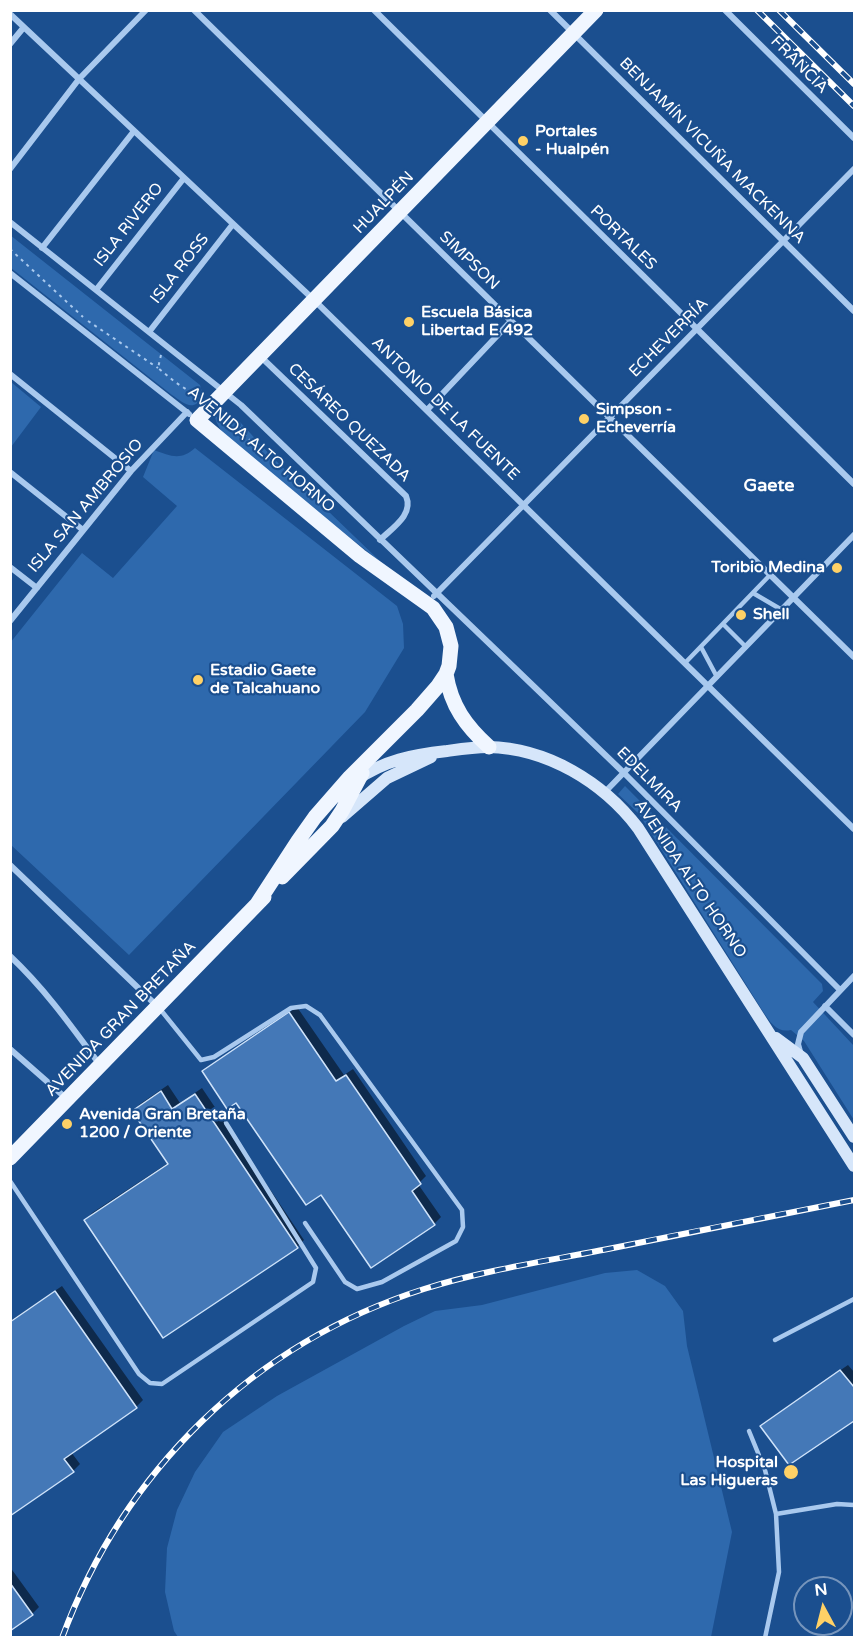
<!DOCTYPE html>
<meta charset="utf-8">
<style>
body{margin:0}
#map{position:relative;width:865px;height:1648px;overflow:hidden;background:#1b4f8f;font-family:"Varela Round",sans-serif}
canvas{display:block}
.frame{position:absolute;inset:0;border:12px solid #fff;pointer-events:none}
.north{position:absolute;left:793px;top:1576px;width:60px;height:60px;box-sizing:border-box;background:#1b4f8f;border:2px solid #7695bc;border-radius:50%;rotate:353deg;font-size:16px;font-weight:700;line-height:24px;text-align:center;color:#fff}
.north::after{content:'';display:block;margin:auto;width:21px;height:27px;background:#ffd166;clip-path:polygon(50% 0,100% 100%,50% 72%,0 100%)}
</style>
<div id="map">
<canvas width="865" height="1648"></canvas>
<div class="frame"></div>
<div class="north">N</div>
</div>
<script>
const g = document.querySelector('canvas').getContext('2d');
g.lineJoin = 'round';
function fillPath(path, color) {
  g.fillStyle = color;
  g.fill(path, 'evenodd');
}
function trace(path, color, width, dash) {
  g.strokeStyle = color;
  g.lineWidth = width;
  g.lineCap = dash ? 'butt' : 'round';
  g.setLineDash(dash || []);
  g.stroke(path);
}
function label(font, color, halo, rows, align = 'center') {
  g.font = font + ' "Varela Round",sans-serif';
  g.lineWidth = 4.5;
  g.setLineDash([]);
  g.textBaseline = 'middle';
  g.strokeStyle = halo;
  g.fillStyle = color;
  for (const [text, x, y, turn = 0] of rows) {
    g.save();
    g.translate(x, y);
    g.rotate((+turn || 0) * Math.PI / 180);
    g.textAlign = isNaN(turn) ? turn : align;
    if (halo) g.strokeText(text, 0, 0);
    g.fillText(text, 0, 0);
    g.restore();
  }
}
const green = new Path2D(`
 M10,235L200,385L203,396C193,413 184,403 172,395L11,268Z
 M11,382L41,407L11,447H10Z
 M216,401L227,414L240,422L273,458L382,563L229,442C220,429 210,417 216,401Z
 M195,448L397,606L403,624L404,648L365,712L129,955L11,845L10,643L82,553L113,578L177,506L143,477L154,450C170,456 181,461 195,448Z
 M625,786L822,984L823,991L813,1002L854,1046V1120L804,1041L791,1030C777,1033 771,1023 764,1013L639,814L618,794Z
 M637,1270L665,1286L683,1311L687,1346L732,1532L711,1637H178L174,1631L165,1592L167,1548L177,1510L195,1472L223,1432L277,1396L404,1326L435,1311L482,1305L605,1273Z`);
const shadow = new Path2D(`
 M297,1007L344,1075L353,1069L426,1176L418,1184L441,1217L434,1224L321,1193L236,1101L204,1072L211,1065Z
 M168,1085L180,1103L202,1088L304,1240L297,1247L164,1336L86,1220L92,1213L168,1163L134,1111L140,1104Z
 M62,1286L143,1400L136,1407L71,1452L80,1464L73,1471L10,1514V1321Z
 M848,1365L854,1372V1419L789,1463L762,1426L769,1419Z
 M10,1567L39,1607L32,1614L10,1629Z`);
const building = new Path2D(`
 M289,1012L336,1081L346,1075L421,1184L412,1191L435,1225L371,1268L321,1195L306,1205L236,1103L227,1109L202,1071Z
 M161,1091L172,1109L195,1094L298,1248L163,1338L84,1220L168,1164L132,1111Z
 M55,1291L137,1408L64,1459L74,1472L10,1516V1322Z
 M840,1370L854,1387V1421L789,1465L760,1426Z
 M10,1583L33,1615L10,1631Z`);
const path = new Path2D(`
 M10,249L83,317
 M88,321L158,368
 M161,355L158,368L175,382L201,399
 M230,416L261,454`);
const lane = new Path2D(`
 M753,593L782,610
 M723,624L746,647
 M701,647L717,677
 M685,663L770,575
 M160,1009L201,1060L214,1057L291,1008L306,1006L320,1015L462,1210L463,1227L456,1241L382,1282L357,1289L345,1282L305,1223
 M10,1181L139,1374L150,1383L162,1384L313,1282L316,1268L226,1123
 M775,1340L854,1299
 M749,1431L765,1470L776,1514L779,1572L765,1638
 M776,1514L837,1504L854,1505`);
const street = new Path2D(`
 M194,10L854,657
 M374,10L854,484
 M550,10L854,311
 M725,10L854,138
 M10,14L314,300L854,829
 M10,44L24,27
 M10,169L79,79L146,10
 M10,222L241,405L624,773L840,990
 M42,248L134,131
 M10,273L189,414
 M96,290L184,178
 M149,332L233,224
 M260,356L406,496C414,515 392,528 380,540
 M10,374L131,471
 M427,410L511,321
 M10,472L83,530
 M10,567L37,588
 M434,596L854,169
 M10,621L131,471L187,412
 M605,792L854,535
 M10,865L157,1006
 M10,956C45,989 72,1027 100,1065
 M825,1006L854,1035
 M10,1049L67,1099
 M801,1055L798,1044L801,1032L854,976`);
const secondary = new Path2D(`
 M356,780C385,760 412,755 447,751C461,749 474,747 488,747C547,748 603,782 638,828L854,1166
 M342,817L387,778L431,757
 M776,1038L803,1058L854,1137`);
const primary = new Path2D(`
 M446,674C451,706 466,726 489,747
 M282,877L332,826L342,811L362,773
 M257,904L298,841L315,817L350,777L417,710L438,686L446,674L449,666L451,646L446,627L433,608L360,556L197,420L596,10
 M10,1158L264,897`);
const rail = new Path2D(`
 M757,10L854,106
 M779,10L854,84
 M62,1638C124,1470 254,1343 424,1289C484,1270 547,1261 608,1249C690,1232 772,1216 854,1200`);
const markers = [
 [523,141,6,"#ffd166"],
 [409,322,6,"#ffd166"],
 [584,419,6,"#ffd166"],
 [837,568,6,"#ffd166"],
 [741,615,6,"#ffd166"],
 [198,680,6,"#ffd166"],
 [67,1124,6,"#ffd166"],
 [791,1472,8,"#ffd166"]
];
const streetNames = [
 ["FRANCIA",799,65,45],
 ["BENJAMÍN VICUÑA MACKENNA",712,151,45],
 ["HUALPÉN",384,203,-46],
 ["ISLA RIVERO",129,225,-52],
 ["PORTALES",623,238,44],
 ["SIMPSON",469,261,44],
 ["ISLA ROSS",180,269,-52],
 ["ECHEVERRÍA",669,338,-45],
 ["ANTONIO DE LA FUENTE",445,409,44],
 ["CESÁREO QUEZADA",349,423,44],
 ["AVENIDA ALTO HORNO",261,450,40],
 ["ISLA SAN AMBROSIO",86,506,-50],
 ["EDELMIRA",649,780,45],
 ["AVENIDA ALTO HORNO",690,879,56],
 ["AVENIDA GRAN BRETAÑA",121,1019,-46]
];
const poiNames = [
 ["Portales",535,132],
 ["- Hualpén",535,150],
 ["Escuela Básica",421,313],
 ["Libertad E 492",421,331],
 ["Simpson -",596,410],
 ["Echeverría",596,428],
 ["Toribio Medina",825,568,"right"],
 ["Shell",753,615],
 ["Estadio Gaete",210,671],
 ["de Talcahuano",210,689],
 ["Avenida Gran Bretaña",79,1115],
 ["1200 / Oriente",79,1133],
 ["Hospital",778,1463,"right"],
 ["Las Higueras",778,1481,"right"]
];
const neighbourhoodNames = [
 ["Gaete",769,486]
];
fillPath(green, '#2e69ad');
fillPath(shadow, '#0007');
fillPath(building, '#4478b7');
trace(building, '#cfe3fa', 1.5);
trace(path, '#a9c9ee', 2, [3, 4.5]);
trace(lane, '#a9c9ee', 4.5);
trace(street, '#a9c9ee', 6);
trace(secondary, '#d6e6fa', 12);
trace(primary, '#f0f6ff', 15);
trace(rail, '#fff', 6);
trace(rail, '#1b4f8f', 4, [11]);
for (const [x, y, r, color] of markers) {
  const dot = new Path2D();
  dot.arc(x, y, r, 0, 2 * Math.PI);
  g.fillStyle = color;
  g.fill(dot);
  trace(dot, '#1b4f8f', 2);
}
label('16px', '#fff', '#1b4f8f', streetNames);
label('bold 16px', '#fff', '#1b4f8f', poiNames, 'left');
label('bold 18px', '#fff', '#1b4f8f', neighbourhoodNames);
</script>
